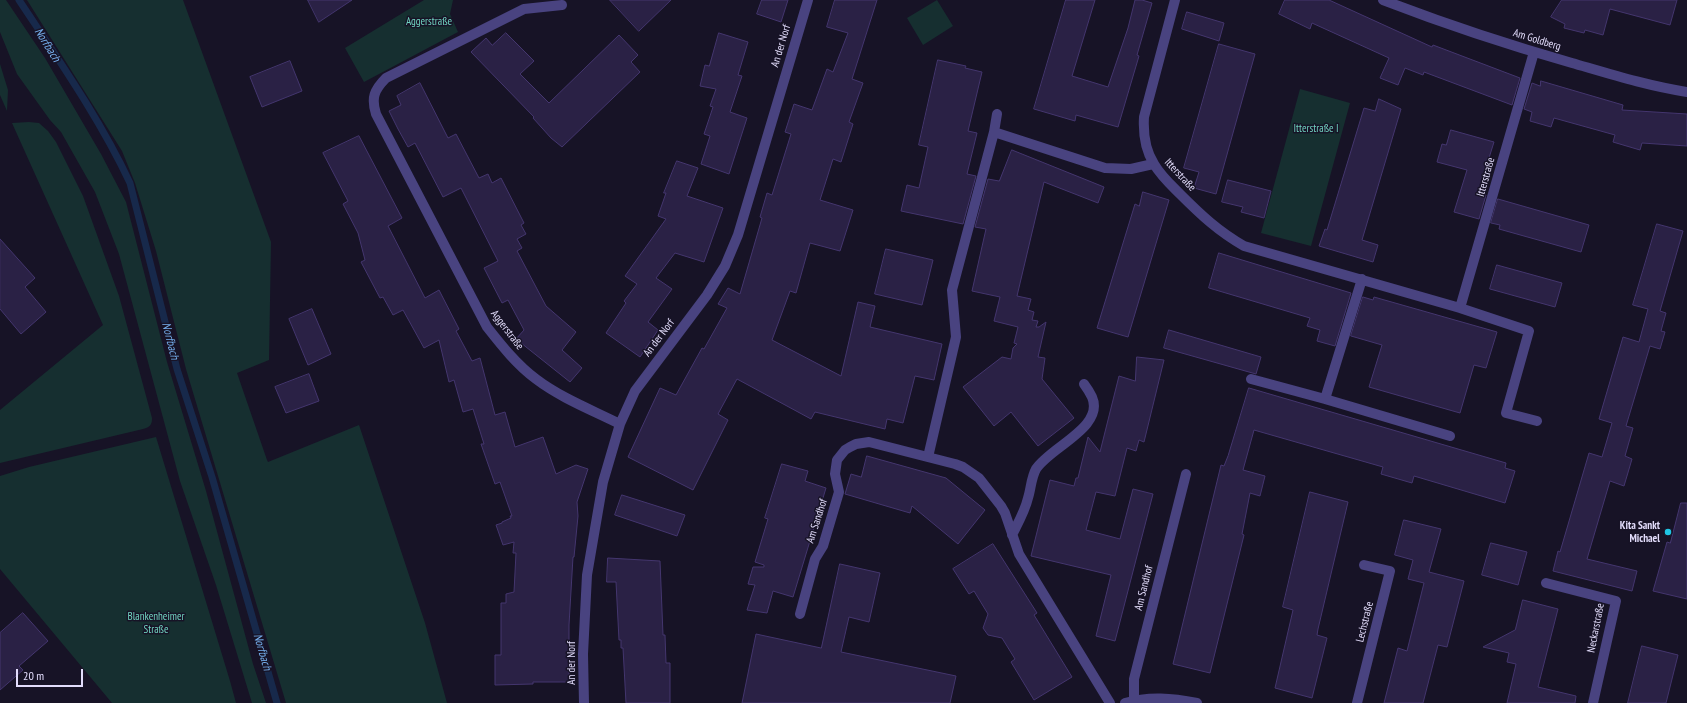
<!DOCTYPE html>
<meta charset="utf-8">
<style>
body{margin:0}
#map{position:relative;width:1687px;height:703px;overflow:hidden;background:#171326;font-family:"PT Sans Narrow",sans-serif}
canvas{display:block}
.scale{position:absolute;left:16px;top:669px;width:67px;height:18px;box-sizing:border-box;border:2px solid #e2dcfb;border-top:0;padding-left:5px;font-size:12px;line-height:14px;white-space:nowrap;color:#e2dcfb;-webkit-text-stroke:3px #171326;paint-order:stroke}
</style>
<div id="map">
<canvas width="1687" height="703"></canvas>
<div class="scale">20 m</div>
</div>
<script>
const g = document.querySelector('canvas').getContext('2d');
g.lineJoin = 'round';
function fillPath(path, color) {
  g.fillStyle = color;
  g.fill(path, 'evenodd');
}
function trace(path, color, width, dash) {
  g.strokeStyle = color;
  g.lineWidth = width;
  g.lineCap = dash ? 'butt' : 'round';
  g.setLineDash(dash || []);
  g.stroke(path);
}
function label(font, color, halo, rows, align = 'center') {
  g.font = font + ' "PT Sans Narrow",sans-serif';
  g.lineWidth = 3;
  g.setLineDash([]);
  g.textBaseline = 'middle';
  g.strokeStyle = halo;
  g.fillStyle = color;
  for (const [text, x, y, turn = 0] of rows) {
    g.save();
    g.translate(x, y);
    g.rotate((+turn || 0) * Math.PI / 180);
    g.textAlign = isNaN(turn) ? turn : align;
    if (halo) g.strokeText(text, 0, 0);
    g.fillText(text, 0, 0);
    g.restore();
  }
}
const green = new Path2D(`
 M0,0H6L45,58L101,154L126,202L167,362L206,491L253,664L266,703H252L216,585L180,481L119,254L95,192L61,132L50,120L17,74L0,32Z
 M27,0H183L271,242L269,360L237,373L267,460L268,462L359,425L425,623L447,703H286L186,369L156,251L135,183L122,151Z
 M424,0H453L450,14L458,32L364,82L345,48Z
 M937,0L953,26L923,45L907,18Z
 M0,64L8,90L7,111L0,95Z
 M1300,89L1350,103L1311,246L1261,233Z
 M29,122L39,123L48,131L56,142L83,196L119,296L152,418C152,425 150,427 143,429L0,463V410L103,325L12,123Z
 M156,437L230,681L236,703H112L0,569V476L29,467Z`);
const stream = new Path2D(`
 M19,0C58,59 100,119 130,183L177,369L212,477L277,703`);
const building = new Path2D(`
 M308,0H352L319,22Z
 M610,0H671L639,31Z
 M762,0H788L781,22L757,14Z
 M835,0H877L852,79L863,83L849,122L853,124L841,162L833,159L820,200L853,210L840,251L810,243L796,293L790,291L772,340L841,376L858,302L875,306L870,327L942,344L934,380L915,376L903,423L887,419L885,429L815,412L811,419L737,379L718,414L728,420L693,490L628,457L660,388L676,395L702,348L704,349L727,308L718,304L728,288L740,294L762,218L760,217L767,193L772,195L791,134L785,132L794,104L812,110L827,69L833,72L848,33L827,27Z
 M1066,0H1095L1072,76L1108,87L1128,28L1135,0H1142L1152,3L1137,55L1139,56L1118,127L1076,115L1075,121L1034,109Z
 M1285,0H1329L1432,47L1433,45L1520,78L1512,105L1424,72L1423,75L1405,68L1398,85L1380,78L1389,58L1312,23L1310,29L1279,14Z
 M1562,0H1677L1670,25L1610,9L1603,35L1585,30L1584,33L1564,28L1565,24L1551,17Z
 M1187,12L1224,23L1219,41L1182,29Z
 M506,33L534,61L520,74L549,103L619,35L638,55L631,62L640,72L562,147L551,138L533,118L534,117L471,52L486,38L492,45Z
 M719,33L748,42L738,75L742,76L730,112L747,118L729,174L701,164L710,136L704,134L713,107L710,106L716,89L700,86L705,65L709,66Z
 M1219,44L1255,54L1216,194L1194,188L1199,172L1184,168Z
 M938,60L966,66L965,68L982,72L968,131L977,133L967,174L976,176L963,224L901,211L907,185L919,188L928,147L919,145Z
 M290,61L302,91L262,107L250,77Z
 M1541,81L1623,105L1622,110L1687,114V146L1642,143L1640,150L1613,142L1615,135L1554,118L1551,127L1530,121L1532,112L1524,109L1532,83L1540,86Z
 M420,83L448,138L456,134L479,178L488,174L492,183L501,178L524,223L521,225L526,234L517,239L522,248L517,251L546,306L576,332L562,350L582,368L570,382L516,339L524,330L508,300L502,303L484,268L498,261L461,188L443,197L415,143L408,147L398,129L389,111L401,105L397,96Z
 M1379,99L1401,109L1362,240L1378,245L1373,262L1319,246L1325,229L1327,230L1364,108L1375,111Z
 M1451,130L1494,142L1478,193L1486,195L1479,219L1454,212L1467,170L1437,162L1442,144L1446,145Z
 M359,136L402,218L388,226L425,298L439,290L459,329L456,331L472,361L480,358L495,415L505,412L515,447L543,437L556,474L576,465L588,469L577,502L578,516L574,557H573L569,625V682H533V684L495,685V655H501V603H506V594L514,592L516,553H513L514,542L503,545L496,525L502,523V522L511,518L510,516H512L500,482L495,484L481,444H484L473,409L463,412L454,380L449,382L439,340L424,348L403,310L393,315L383,297L380,298L361,262L365,260L358,233L343,204L348,201L323,153Z
 M1012,150L1104,187L1098,203L1044,182L1017,296L1031,299L1028,310L1034,312L1032,320L1038,321L1036,327H1039L1046,322L1038,357L1045,358L1042,379L1074,418L1038,446L1011,412L994,426L963,387L1002,357L1011,359L1013,348L1017,344L1014,343L1018,327L994,321L1000,297L972,291L986,229L975,227L988,179L999,181Z
 M677,161L698,168L687,196L723,208L704,262L675,253L656,278L672,289L648,322L658,330L640,357L606,333L626,303L624,301L637,284L625,276L666,219L658,216L666,193H664Z
 M1228,180L1271,191L1264,218L1241,212L1243,207L1222,202Z
 M1143,192L1169,200L1128,337L1097,328L1135,204L1139,206Z
 M1498,199L1589,225L1581,252L1499,229L1500,225L1491,223Z
 M1657,224L1683,231L1660,311L1666,313L1661,331L1665,332L1660,349L1650,346L1626,426L1633,428L1625,456L1632,459L1624,486L1610,481L1587,559L1637,571L1632,591L1553,571L1558,551L1560,552L1589,453L1602,457L1612,423L1599,419L1623,337L1639,342L1648,309L1633,305Z
 M0,239L35,278L25,287L46,312L21,334L0,309Z
 M886,249L933,260L922,305L875,294Z
 M1219,253L1351,293L1335,346L1317,341L1320,330L1307,326L1310,318L1209,288Z
 M1497,265L1562,283L1555,307L1490,289Z
 M1363,297L1373,300L1374,297L1497,332L1486,368L1474,365L1460,413L1369,387L1382,345L1351,336Z
 M312,309L331,354L308,365L289,319Z
 M1169,330L1261,357L1256,374L1164,348Z
 M1137,357L1164,360L1144,442L1139,440L1136,451L1127,448L1115,496L1096,492L1086,530L1120,539L1133,489L1153,494L1115,641L1096,636L1111,575L1031,556L1050,480L1074,486L1076,478H1078L1088,437L1100,452L1119,376L1135,381Z
 M309,374L319,401L286,413L275,387Z
 M1249,388L1506,463L1505,468L1515,471L1505,503L1414,476L1412,483L1381,474L1383,467L1254,430L1243,470L1265,476L1260,496L1250,493L1242,534L1244,535L1210,673L1173,664L1221,465L1224,466L1228,456Z
 M867,456L946,478L985,510L958,544L912,506L910,513L845,494L851,474L861,477Z
 M782,464L808,471L805,481L826,488L793,597L773,591L767,613L747,610L755,585L748,584L753,567H764V565L755,562L768,519L765,518Z
 M1310,492L1348,502L1318,629L1317,635L1327,638L1312,698L1275,688L1293,610L1283,607Z
 M622,495L685,515L677,536L615,515Z
 M1681,503H1687V599L1653,591L1667,542L1670,543Z
 M1404,520L1441,529L1429,572L1464,581L1447,647L1438,645L1423,703H1384L1398,648L1407,651L1424,583L1408,579L1413,560L1395,555Z
 M1491,543L1527,552L1518,585L1482,575Z
 M993,544L1037,613L1034,615L1072,677L1034,700L1011,662L1015,659L1002,638L988,635L983,628L988,614L974,591L969,594L953,569Z
 M608,558L660,561L663,635H665L666,663H670V703H626L623,648H621V640H619L616,582H607Z
 M840,564L880,573L869,622L849,617L841,652L956,676L950,703H742L756,634L821,648Z
 M1523,600L1558,609L1538,687L1576,696L1575,703H1507L1516,664L1507,662L1509,653L1483,647L1515,630Z
 M23,613L48,641L19,666L23,670L0,690V633Z
 M1642,646L1678,655L1666,703H1628Z`);
const street = new Path2D(`
 M1175,0L1144,117C1143,134 1145,150 1154,164C1161,176 1171,185 1180,194C1201,215 1218,231 1244,246L1460,308L1534,52
 M1383,0C1445,24 1509,45 1572,63C1610,74 1648,86 1687,92
 M562,5L524,9L386,78C374,90 371,98 376,114L487,327C502,346 517,365 536,379C561,398 592,410 620,424
 M994,132L997,114
 M1460,308L1529,331L1506,413L1537,421
 M1251,379L1325,399L1362,279
 M1325,399L1450,436
 M928,457L956,337L952,290L994,132L1105,168L1131,169L1153,164
 M1012,535C1018,523 1025,511 1028,498C1031,489 1031,478 1036,469C1050,447 1105,427 1092,397C1090,393 1087,388 1084,384
 M1546,583L1616,601L1593,703
 M800,614L815,559L823,546L839,492L835,474L837,460L845,450L850,447L856,444L869,442L955,464L963,467L979,478L1001,506L1005,513L1019,554L1110,703
 M1134,700V679L1186,474
 M584,703L583,654L587,575L603,482L620,424L635,391L707,295L725,266L738,235L808,0
 M1125,703C1149,696 1172,698 1197,703
 M1357,703L1390,571L1364,565`);
const markers = [
 [1668,532,4,"#1fc5e4"]
];
const parkNames = [
 ["Aggerstraße",429,22],
 ["Itterstraße I",1316,129],
 ["Blankenheimer",156,617],
 ["Straße",156,630]
];
const streetNames = [
 ["Am Goldberg",1537,40,17],
 ["An der Norf",781,46,-73],
 ["Itterstraße",1180,175,47],
 ["Itterstraße",1486,177,-74],
 ["Aggerstraße",507,330,53],
 ["An der Norf",659,338,-53],
 ["Am Sandhof",817,521,-72],
 ["Am Sandhof",1144,588,-76],
 ["Lechstraße",1365,622,-76],
 ["Neckarstraße",1596,628,-79],
 ["An der Norf",572,663,-90]
];
const poiNames = [
 ["Kita Sankt",1660,526],
 ["Michael",1660,539]
];
const waterNames = [
 ["Norfbach",47,45,58],
 ["Norfbach",170,341,76],
 ["Norfbach",262,652,74]
];
fillPath(green, '#162f30');
trace(stream, '#17294b', 7);
fillPath(building, '#2a2145');
trace(building, '#44366e', 1);
trace(street, '#494380', 10);
for (const [x, y, r, color] of markers) {
  const dot = new Path2D();
  dot.arc(x, y, r, 0, 2 * Math.PI);
  g.fillStyle = color;
  g.fill(dot);
  trace(dot, '#171326', 1.5);
}
label('11px', '#70d3c0', '#171326', parkNames);
label('11px', '#e2dcfb', '#171326', streetNames);
label('bold 11px', '#e2dcfb', '#171326', poiNames, 'right');
label('italic 12px', '#76b0ef', '#171326', waterNames);
</script>
